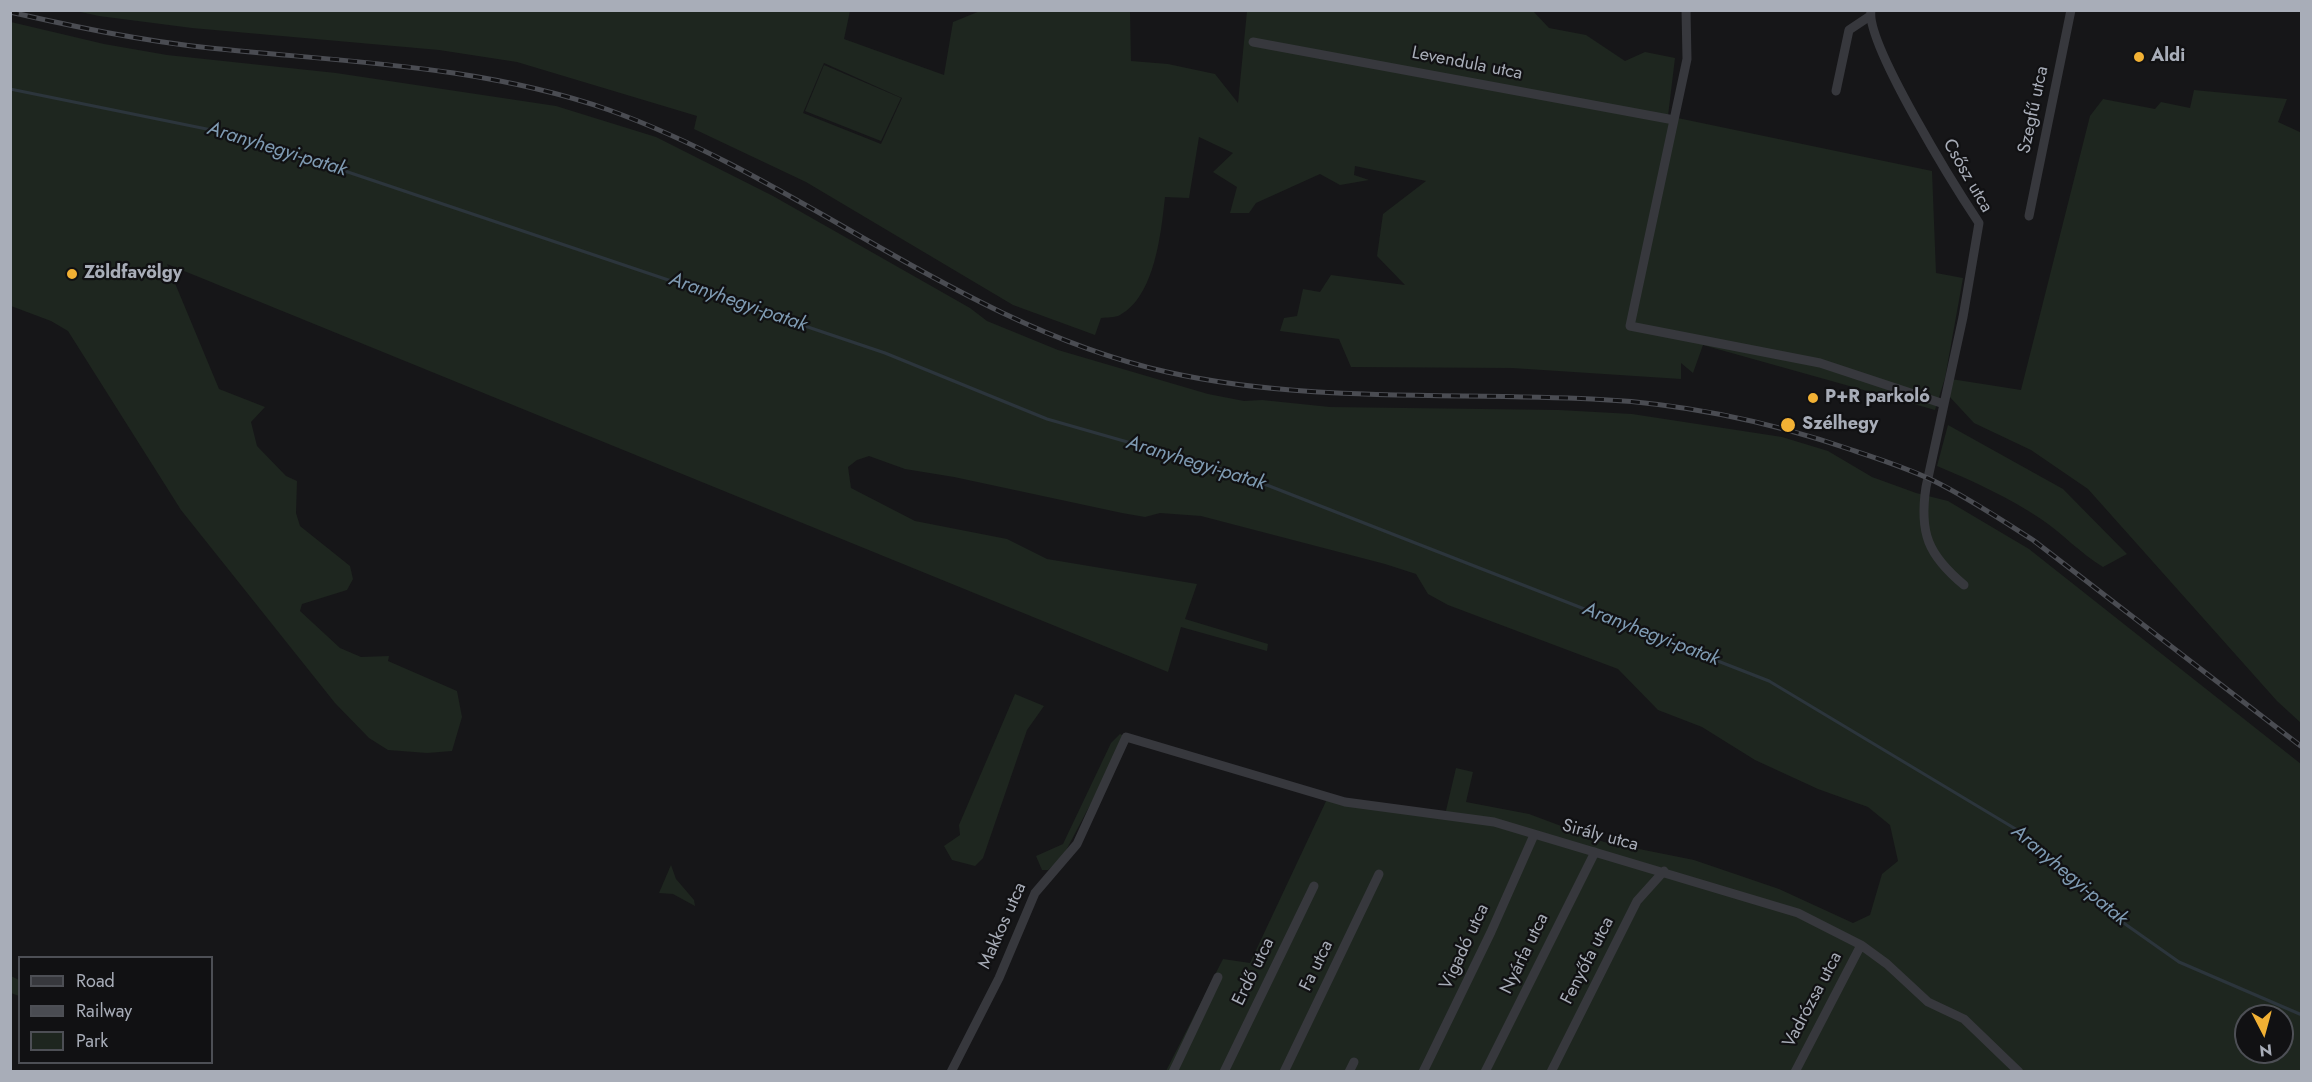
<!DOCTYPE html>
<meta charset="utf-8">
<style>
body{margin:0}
#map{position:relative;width:2312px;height:1082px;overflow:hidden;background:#161618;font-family:Jost,sans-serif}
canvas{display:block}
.frame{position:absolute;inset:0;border:12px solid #a8adb8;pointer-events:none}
.legend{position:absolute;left:18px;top:956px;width:195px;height:108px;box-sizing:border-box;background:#111113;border:2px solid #4d4f55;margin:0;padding:8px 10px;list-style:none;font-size:18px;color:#a8adb8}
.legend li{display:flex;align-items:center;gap:12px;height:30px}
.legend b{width:30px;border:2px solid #4d4f55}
.north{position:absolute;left:2234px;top:1004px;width:60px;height:60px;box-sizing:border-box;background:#111113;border:2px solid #4d4f55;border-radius:50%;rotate:174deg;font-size:16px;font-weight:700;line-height:24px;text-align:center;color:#a8adb8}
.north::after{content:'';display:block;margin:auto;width:21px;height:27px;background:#f2b134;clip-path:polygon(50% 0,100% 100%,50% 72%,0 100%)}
</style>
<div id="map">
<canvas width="2312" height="1082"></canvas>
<div class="frame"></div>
<ul class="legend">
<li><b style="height:8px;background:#37383d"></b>Road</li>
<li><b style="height:8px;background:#4a4c52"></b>Railway</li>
<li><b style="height:16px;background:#1e261f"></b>Park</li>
</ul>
<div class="north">N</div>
</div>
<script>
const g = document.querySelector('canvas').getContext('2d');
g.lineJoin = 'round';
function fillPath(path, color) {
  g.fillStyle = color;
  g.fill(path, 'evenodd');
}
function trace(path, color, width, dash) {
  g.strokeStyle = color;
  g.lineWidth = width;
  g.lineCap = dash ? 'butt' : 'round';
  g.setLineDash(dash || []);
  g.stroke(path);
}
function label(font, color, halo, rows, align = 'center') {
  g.font = font + ' Jost,sans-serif';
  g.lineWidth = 4.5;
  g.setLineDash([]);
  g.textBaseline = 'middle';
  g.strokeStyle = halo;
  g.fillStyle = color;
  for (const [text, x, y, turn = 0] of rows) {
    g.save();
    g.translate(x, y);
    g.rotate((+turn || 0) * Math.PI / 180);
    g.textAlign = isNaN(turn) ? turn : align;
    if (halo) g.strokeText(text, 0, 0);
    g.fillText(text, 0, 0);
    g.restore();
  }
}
const green = new Path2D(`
 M76,11H850L844,39L944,75L953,22L980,11H1130L1131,61L1168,64L1215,74L1238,103L1247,11H1533L1549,28L1586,35L1625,61L1645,52L1675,58L1668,116L1932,171L1936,273L1963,278L1945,378L1935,410L1703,345L1693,373L1681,363V379L1512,368L1351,367L1339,339L1280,331L1284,318L1297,316L1303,289L1320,292L1331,275L1405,285L1377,256L1383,214L1426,181L1355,166L1354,175L1369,180L1340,185L1320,174L1256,203L1249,213H1230L1237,187L1213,172L1233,153L1199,137L1189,198L1165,197C1161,233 1155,296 1120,315C1115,318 1107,317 1101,318L1095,335L1013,305L806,182L694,129L697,116L517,62L439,50L192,28L99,16ZM824,63L902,98L881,144L803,113Z
 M11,22L104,44L167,55L336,73L556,106L656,137L773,196L970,308L987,321L1058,350L1208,394L1244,401L1262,400L1330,407L1559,410L1632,414L1782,437L1828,451L1872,477L1916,493L1948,501L2029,549L2301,764V1071H1166L1223,959L1250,963L1328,797L1445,815L1456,768L1473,772L1466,802L1529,814L1604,842L1694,860L1779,889L1853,923L1870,915L1882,874L1898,861L1890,825L1868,807L1818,789L1755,760L1702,727L1658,710L1618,669L1448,605L1428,594L1416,574L1385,564L1201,516L1160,513L1145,517L1122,513L954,477L905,469L869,456L857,460L848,467L851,488L915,521L1007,539L1047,559L1197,584L1185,619L1268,644L1267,651L1181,627L1168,672L167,264L219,389L265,407L251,422L257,446L286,476L297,481L296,513L300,526L350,566L353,579L347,590L302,604L300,611L340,648L361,657L389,656L388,661L457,691L462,717L452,751L427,753L388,750L369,738L335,703L181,510L68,331L51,321L11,306ZM2246,1016H2282V1052H2246Z
 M824,65L901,98L881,141L805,111Z
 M2194,90L2287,99L2278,122L2302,133L2301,723L2277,701L2088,489L2031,450L1974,423L1948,395L1951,379L2021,390L2090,116L2103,99L2155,109L2161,102L2190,108Z
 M1948,425L2063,489L2127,554L2103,567C2080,553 2063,534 2041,519C2008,497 1973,481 1937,466Z
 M1015,694L1044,706L1027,730L983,858L975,866L952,860L944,846L960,835L959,825Z
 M1120,734L1126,737L1062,858L1048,870H1042L1036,856L1063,844L1111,743Z
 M671,865L676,879L694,900L695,906L673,894L659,893Z
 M11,976L19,980V996L11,993Z`);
const stream = new Path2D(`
 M10,89L241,136L885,353L1047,419L1236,473L1769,681L2019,831L2101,907L2179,962L2302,1015`);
const minor = new Path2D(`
 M1686,10L1687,59L1630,326L1820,363L1944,404
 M1871,10C1865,43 1957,190 1979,223L1963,317L1926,487C1919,533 1928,555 1964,585
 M1253,42L1674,120
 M1836,91L1849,30L1870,16
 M2029,216L2071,10
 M951,1072L999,978L1035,893L1077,844L1126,737L1345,802L1494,822L1798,913L1861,945L1887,964L1928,1002L1964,1019L2019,1072
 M1173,1072L1218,977
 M1224,1072L1314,886
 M1284,1072L1379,874
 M1349,1072L1354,1062
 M1423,1072L1491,932L1534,835
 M1485,1072L1595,852
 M1551,1072L1637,901L1664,871
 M1795,1072L1861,945`);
const rail = new Path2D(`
 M10,12C76,27 142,41 210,48C343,62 481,65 609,110C803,180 963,326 1167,372C1305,403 1451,392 1592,399C1682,403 1768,421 1852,450C1879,459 1907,468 1932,480C1967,497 2000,519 2033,540L2302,747`);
const markers = [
 [2139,57,6,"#f2b134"],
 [72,274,6,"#f2b134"],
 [1813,398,6,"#f2b134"],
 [1788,425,8,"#f2b134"]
];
const poiNames = [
 ["Aldi",2151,57],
 ["Zöldfavölgy",84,274],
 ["P+R parkoló",1825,398],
 ["Szélhegy",1802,425]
];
const streetNames = [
 ["Levendula utca",1467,64,11],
 ["Szegfű utca",2034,110,-78],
 ["Csősz utca",1967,176,60],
 ["Sirály utca",1600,836,15],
 ["Makkos utca",1003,926,-66],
 ["Vigadó utca",1465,947,-65],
 ["Nyárfa utca",1525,954,-64],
 ["Fenyőfa utca",1588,961,-63],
 ["Fa utca",1317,966,-64],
 ["Erdő utca",1254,972,-64],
 ["Vadrózsa utca",1813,1000,-62]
];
const waterNames = [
 ["Aranyhegyi-patak",277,150,17],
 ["Aranyhegyi-patak",738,303,19],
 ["Aranyhegyi-patak",1196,464,17],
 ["Aranyhegyi-patak",1651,635,21],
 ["Aranyhegyi-patak",2069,876,40]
];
fillPath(green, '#1e261f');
trace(stream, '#2c353c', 3);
trace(minor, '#37383d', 9);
trace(rail, '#4a4c52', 5);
trace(rail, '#111113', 3, [9]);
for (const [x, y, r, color] of markers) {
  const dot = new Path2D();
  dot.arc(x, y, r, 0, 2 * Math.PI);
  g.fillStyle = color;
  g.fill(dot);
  trace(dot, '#111113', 2);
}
label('bold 18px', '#a8adb8', '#111113', poiNames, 'left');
label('18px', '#a8adb8', '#111113', streetNames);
label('italic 20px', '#7f9bb3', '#111113', waterNames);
</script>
